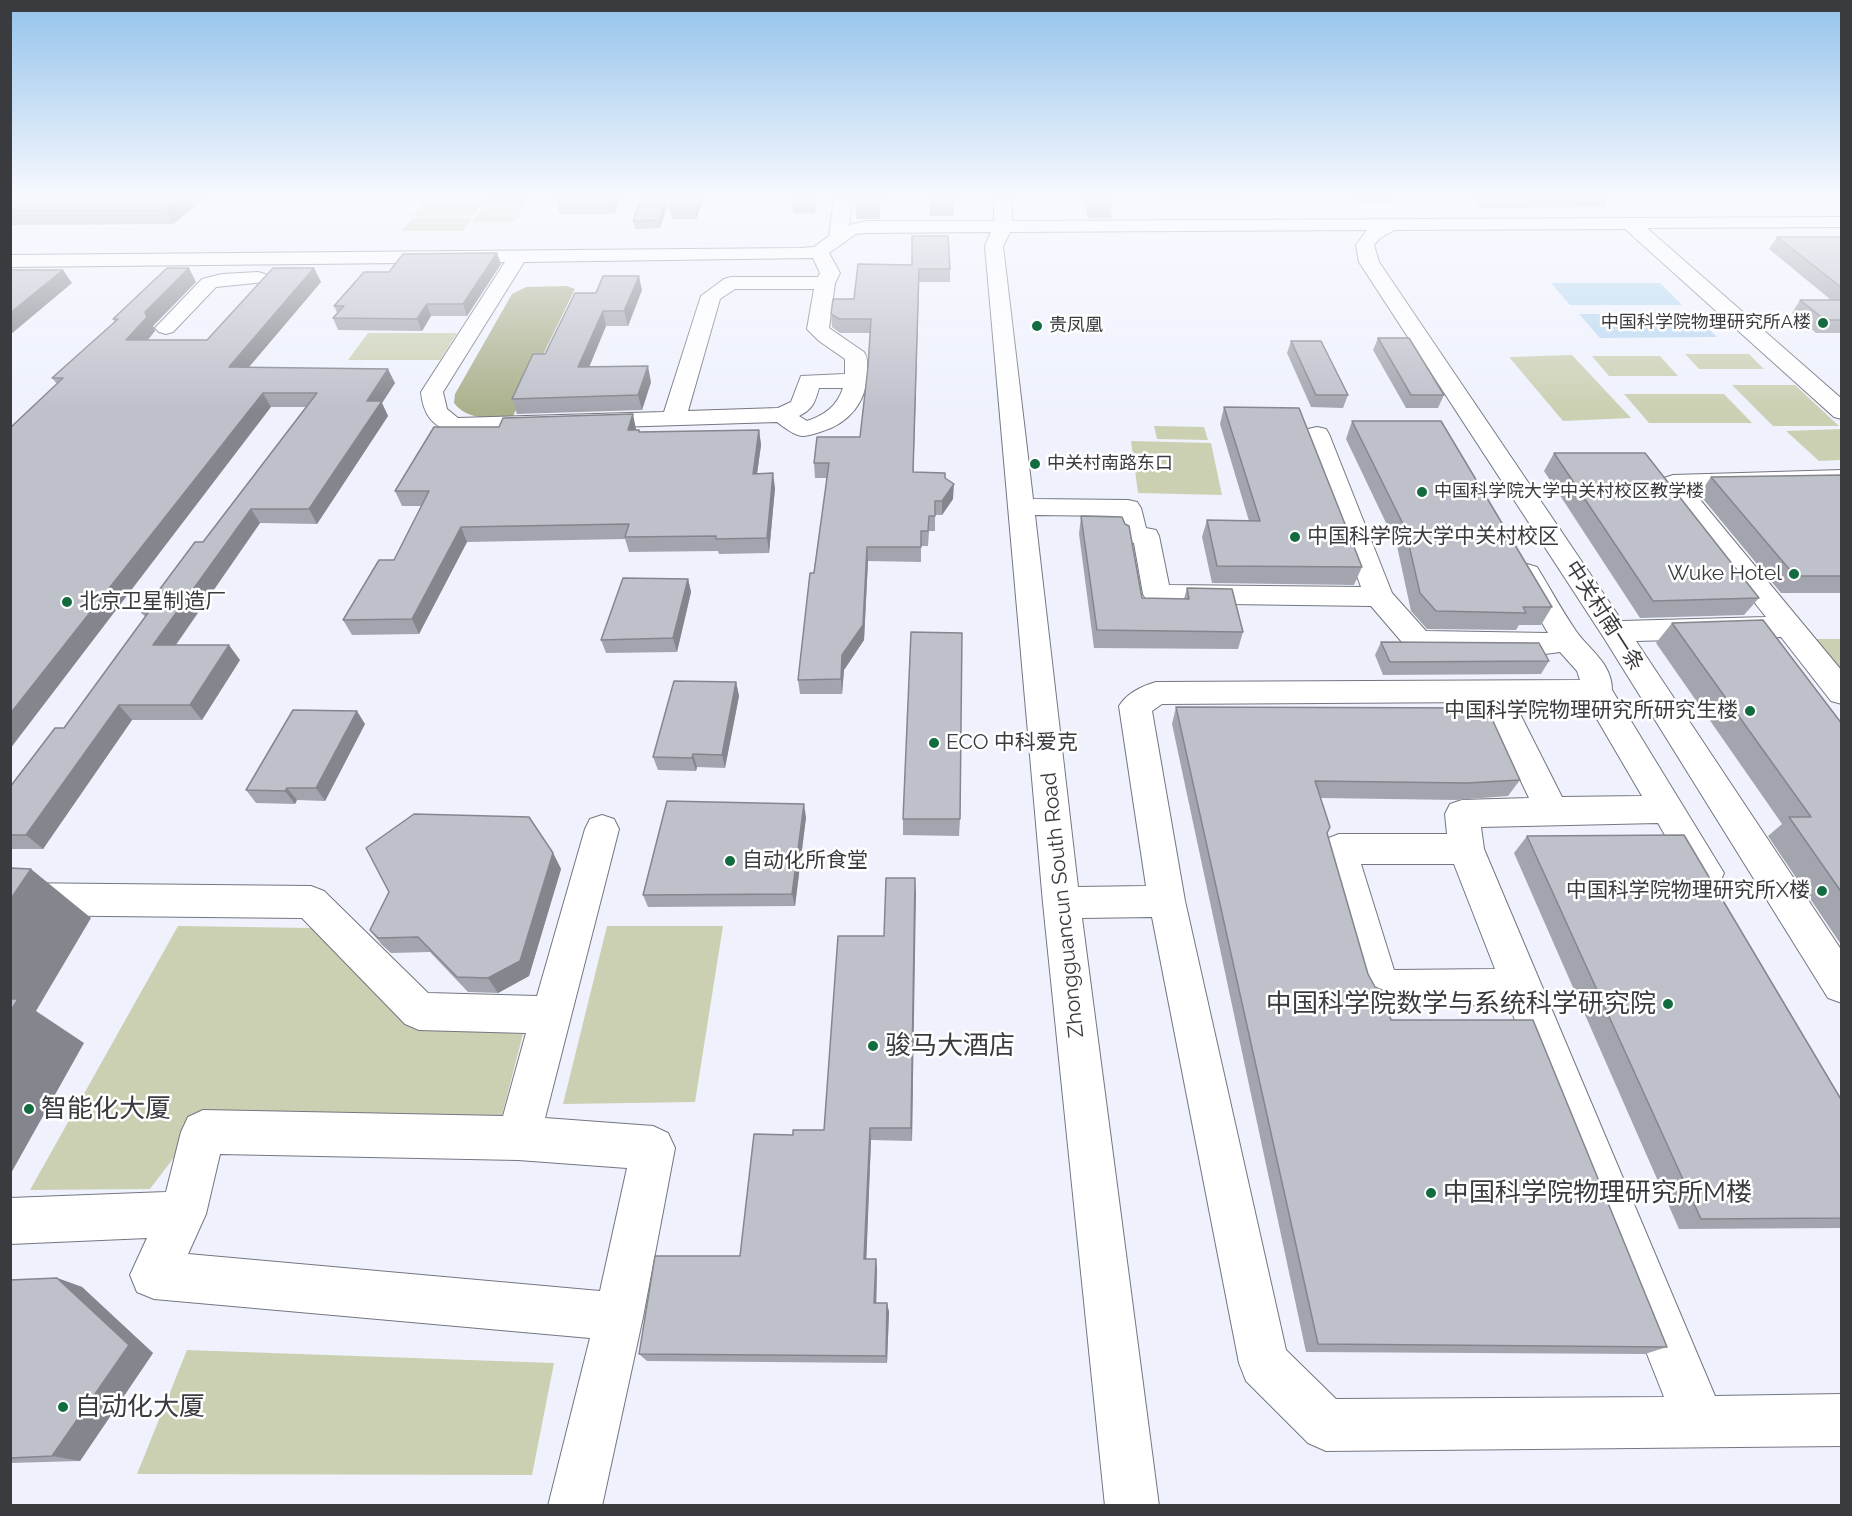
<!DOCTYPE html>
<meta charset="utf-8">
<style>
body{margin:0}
#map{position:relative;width:1852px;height:1516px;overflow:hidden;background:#eff2fd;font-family:Raleway,sans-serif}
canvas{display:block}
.frame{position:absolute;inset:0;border:12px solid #3a3b3f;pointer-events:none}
</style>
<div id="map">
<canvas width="1852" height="1516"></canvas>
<div class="frame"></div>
</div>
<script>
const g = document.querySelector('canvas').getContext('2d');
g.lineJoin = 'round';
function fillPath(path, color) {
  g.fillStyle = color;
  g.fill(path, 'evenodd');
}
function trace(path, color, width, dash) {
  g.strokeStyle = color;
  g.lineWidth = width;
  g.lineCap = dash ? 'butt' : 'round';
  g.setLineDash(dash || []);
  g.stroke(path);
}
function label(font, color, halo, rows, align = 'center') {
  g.font = font + ' Raleway,"Noto Sans SC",sans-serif';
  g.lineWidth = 5;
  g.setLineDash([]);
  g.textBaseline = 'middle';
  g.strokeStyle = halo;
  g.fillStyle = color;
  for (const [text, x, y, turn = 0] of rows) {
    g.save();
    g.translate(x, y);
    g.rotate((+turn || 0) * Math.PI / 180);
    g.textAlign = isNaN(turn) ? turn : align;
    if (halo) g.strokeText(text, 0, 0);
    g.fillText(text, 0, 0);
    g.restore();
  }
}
const green = new Path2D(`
 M488,199H528L514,222H472Z
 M422,203H482L473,216H413Z
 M412,218H472L463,231H401Z
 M368,333H457L440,360H348Z
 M1685,354H1749L1764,369H1699Z
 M1572,355L1631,418L1563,421L1509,357Z
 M1592,356H1660L1678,376H1609Z
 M1732,385H1795L1839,426H1773Z
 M1624,394H1724L1752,423H1649Z
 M1154,426L1204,427L1208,440L1157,439Z
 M1841,429V460L1819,461L1786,431Z
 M1131,441L1211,443L1222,495L1138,493Z
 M1815,639H1841V670Z
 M178,926L312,928L412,1028L523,1034L500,1123L207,1114L150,1189L30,1190Z
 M607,926H723L695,1102L563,1104Z
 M187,1350L554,1363L532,1475L137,1474Z`);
const forest = new Path2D(`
 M567,286L575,289L513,416C491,417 469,422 454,403L455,394L512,294L526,287Z`);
const water = new Path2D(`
 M1551,283H1660L1682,305H1570Z
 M1579,314H1693L1717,337L1600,338Z`);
const minor = new Path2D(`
 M834,199H852L849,225L866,221H994V199H1012V221L1842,217V227L1647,228L1842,399V419L1834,417L1625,229L1394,230L1379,239L1374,245L1379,262L1622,621L1766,617L1664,488L1660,483L1664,478L1673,475L1842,470V486L1692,490L1842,671V704L1831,701L1781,637L1636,641L1842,951V1003L1828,998L1604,638L1359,262L1356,245L1367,230L1010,232L1003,246L1033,499L1128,500L1137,502L1141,508L1146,528L1156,530L1159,536L1169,585L1361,587L1305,434L1308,429L1317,427L1326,429L1329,434L1392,593L1426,631L1548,633L1513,573L1517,567L1527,564L1537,567C1550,588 1562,611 1576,631C1590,651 1612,663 1612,690L1724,873L1719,884L1706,888L1693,884L1658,823L1481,827L1484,849L1715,1396L1842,1394V1446L1326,1451L1308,1443L1246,1381L1239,1363L1152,917L1082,918L1159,1506H1105L1043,903L985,246L991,232L866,233L856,234L829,253L840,273L835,283L829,328L864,352C868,358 867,363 867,370C868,401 849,424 820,432C814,434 807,436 802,436C793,435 784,427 777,422L454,432C432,427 423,414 421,392L505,262L10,267V255L800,248L814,247L829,236ZM813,258L820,273L818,277H731L724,279L701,296L664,412L458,418L447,409L443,392L524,262ZM735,289H814L807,329L819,341L845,359V374L801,376L791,402L778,408L688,411L720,299ZM819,388H843C837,406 825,415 807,421L799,416C813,409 815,402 819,388ZM1035,515L1117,516L1121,535L1124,541L1134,543L1143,594L1147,601L1157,603L1371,606L1407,648L1418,651L1545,654L1560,652L1577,671L1580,680L1156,682C1142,686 1127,693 1119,706L1146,886L1078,887ZM1483,702L1529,798L1462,800L1450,804L1445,814L1447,834H1339L1326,839L1321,849L1360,988L1366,1001L1380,1006L1509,1005L1664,1397L1336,1399L1286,1350L1185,901L1152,711L1162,704ZM1514,702H1587L1642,796L1562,797ZM1361,864H1454L1495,969L1394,970Z
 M258,272L265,274L268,278L265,282L216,287L173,332L166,334L159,332L155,328L202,279L222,274Z
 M602,815L614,819L619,829L545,1118L653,1126L668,1133L675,1148L643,1317L602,1506H548L590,1338L154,1299L137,1292L130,1275L147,1238L10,1244V1198L166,1192L181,1132L188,1117L203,1110L503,1116L526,1033L419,1030L405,1024L302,918L10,915V883L311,886L324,891L428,993L537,996L585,829L590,819ZM220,1154L518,1160L627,1168L600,1291L188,1254L206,1214Z`);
const wall = new Path2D(`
 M19,199H203L173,224L13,225L10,220V205Z
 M560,199H621L614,214H560L557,204Z
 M704,199L696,219H672L669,208Z
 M793,199H816L815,213H793L792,202Z
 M855,199H881L879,219H856Z
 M930,199H954V216H930Z
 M1083,199H1110L1112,207L1111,218H1088Z
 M1165,199H1236V200H1166Z
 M1356,199H1392L1391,202H1358Z
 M1474,199H1608L1604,207L1482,208Z
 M667,207L660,228L635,229L633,221Z
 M1777,237H1842V333H1816L1792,313L1800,300H1831L1769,249Z
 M497,253L501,264L467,316H431L422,331L338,330L333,318L337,313L334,306L389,272Z
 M858,264L950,269V282H919L913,472L945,478L953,499L942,515H935V531H929L928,546H921V562L868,561L864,640L844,670L842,694H800L798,680L827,478H815L814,463L860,437L868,367L870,333H840L832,327L831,314L854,299Z
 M314,268L321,282L249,367L395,383L382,403L388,416L317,524L260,523L176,645L240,660L202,720H132L43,849H10V787L64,728L145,617L142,613L203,542L306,407H271L57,384L52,378L115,322L113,319L196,282L153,326L155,331L148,340H207Z
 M642,290L628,326H606L589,367L651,382L642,410L517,414L512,399L545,354L596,293Z
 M1378,338L1444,395L1438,408H1406L1373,350Z
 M1291,341L1348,395L1343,408L1311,407L1287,353Z
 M1224,407L1362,567L1354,585L1212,583L1202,537L1207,520L1249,521L1220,424Z
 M1352,421L1552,607L1541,625H1519L1516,630L1427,629L1411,611L1397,546L1346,439Z
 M636,429V430H639L640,432L759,430L761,445L757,474L775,488L769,553L719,554L718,551L629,552L625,539L467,542L419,634L352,635L343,620L394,560L422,506H402L395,491Z
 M1554,453L1759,598L1744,615L1640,618L1544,471Z
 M1842,475V593H1781L1699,494L1711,477Z
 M1081,516L1142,598L1184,599L1187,588L1243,632L1238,649L1094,648L1079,534Z
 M688,579L691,592L677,652L606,653L601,640Z
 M1672,623L1842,724V946L1768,836L1782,824L1656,643Z
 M1381,642L1549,661L1541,674L1383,675L1375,655Z
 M736,682L739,696L725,768L697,767L696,771L658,770L653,757Z
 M1176,707L1520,780L1508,796L1456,800L1321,798L1327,833L1368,974L1391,1020L1667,1347L1645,1354L1306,1352L1172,724Z
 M365,724L325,801L297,800L295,804L256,803L246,790Z
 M806,817L795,906L648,907L643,895Z
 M903,819H960L959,836L903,835Z
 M1527,836L1842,1101V1228L1679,1229L1514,853Z
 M553,853L561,869L529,976L498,993L468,992L430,952L391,953L382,945L370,930Z
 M915,878L912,1141L871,1140L866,1259L877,1268L876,1303H887L889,1312L887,1363L647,1361L639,1354L740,1256L793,1135L824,1130Z
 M57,1278L82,1287L153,1353L80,1461L10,1463V1280Z`);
const shadedWall = new Path2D(`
 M178,199H203L173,224L165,210Z
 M614,199H621L614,214L611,204Z
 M666,199L667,207L660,228L659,220Z
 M697,199H704L696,219L694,207Z
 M814,199H816L815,213L814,202Z
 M879,199H881L879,219Z
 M497,253L501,264L467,316L463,304Z
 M189,268L196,282L153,326L155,331L135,354L126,340L145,312Z
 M314,268L321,282L237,381L229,367Z
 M919,269V282L913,487V472Z
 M63,270L72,283L10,335V313Z
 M639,276L642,290L628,326L624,311Z
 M427,304L431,316L422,331L417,319Z
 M603,311L606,326L583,382L578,367Z
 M648,366L651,382L642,410L638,395Z
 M388,369L395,383L382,403L388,416L317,524L309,509L367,401Z
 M263,393L271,407L10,749V714Z
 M633,414L636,429L631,445L628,430Z
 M759,430L761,445L755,488L753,474Z
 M773,473L775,488L769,553L767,538Z
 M954,484L953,499L942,515V501Z
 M251,509L260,523L165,660L153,645Z
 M461,527L467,542L419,634L412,619Z
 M867,547L868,561L864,640L844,670L842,694L841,679L842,655Z
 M688,579L691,592L677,652L673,638Z
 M229,645L240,660L202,720L190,705Z
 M736,682L739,696L725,768L722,755Z
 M119,705L132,720L43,849L26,835Z
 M357,711L365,724L325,801L316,788Z
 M693,754L697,767L696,771L692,758Z
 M287,788L297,800L295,804L285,791Z
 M804,804L806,817L795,906L792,894Z
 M553,853L561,869L529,976L498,993L488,978Z
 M31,869L91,918L36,1011L84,1043L10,1175V900Z
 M915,878L916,894L912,1141L911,1128Z
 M870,1128L871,1140L866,1268L864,1259Z
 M876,1259L877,1268L876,1312L874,1303Z
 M57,1278L82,1287L153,1353L80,1461L52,1456Z
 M887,1303L889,1312L887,1363L886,1356Z`);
const building = new Path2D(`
 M19,199H178L165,210H10V205Z
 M560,199H614L611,204H557Z
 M641,199H666L659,220L633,221Z
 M673,199H697L694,207L669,208Z
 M793,199H814V202H792Z
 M1087,199H1110L1112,207H1089Z
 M912,236H948L950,269H919L913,472L945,473V478L954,484L942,501H935V516H929L928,531H921V547H867L863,625L842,655L841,679L798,680L810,573H814L829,463H814L817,437H860L868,367L871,319H839L831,314L833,299H854L858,264L912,265Z
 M1777,237H1842V288Z
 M497,253L463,304H427L417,319L333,318L344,306H334L364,272H389L403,254Z
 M167,268H189L145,312L147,317L126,340H207L273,268H314L229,367L388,369L367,401H382L309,509H251L153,645H229L190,705H119L26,835H10V787L55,728H64L148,613H142L195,542H203L317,393H263L10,714V428L63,378H52L118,319H113Z
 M10,270H63L10,313Z
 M603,276H639L624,311H603L578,367L648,366L638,395L512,399L533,354H545L575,293H596Z
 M1800,300H1842V320H1825Z
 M1378,338H1409L1444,395H1411Z
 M1291,341H1321L1348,395H1316Z
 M1224,407L1299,408L1362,567L1217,566L1207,520L1260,521Z
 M633,414L628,430H639V432L759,430L753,474L773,473L767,538L716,539V536L625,537L629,524L461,527L412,619L343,620L379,560H394L429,491H395L434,427H499L503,418Z
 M1352,421H1441L1552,607H1523L1526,613L1436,611L1420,593L1405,528Z
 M1554,453H1645L1759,598L1653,601Z
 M1842,475V576H1795L1711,477Z
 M1081,516L1122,517L1125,524L1129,526L1142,598L1189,599L1187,588L1232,589L1243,632L1097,630Z
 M623,578L688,579L673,638L601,640Z
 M1763,620L1842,724V893L1789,817H1811L1672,623Z
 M911,632L962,633L960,819H903Z
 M1381,642L1539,643L1549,661L1390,662Z
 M674,681L736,682L722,755L693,754L692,758L653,757Z
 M1176,707L1487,708L1520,780L1467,783L1315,781L1330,827L1327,833L1368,974L1375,987L1382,990L1391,1020H1533L1667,1347L1318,1344Z
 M293,710L357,711L316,788H287L285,791L246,790Z
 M667,801L804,804L792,894L643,895Z
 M414,814L529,817L553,853L520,961L488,978L457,977L418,937L378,938L370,930L389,892L366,848Z
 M1684,835L1842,1101V1218L1701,1219L1527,836Z
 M10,868L31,869L10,900Z
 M886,878H915L911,1128H870L864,1259H876L874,1303H887L886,1356L639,1354L655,1256H740L754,1134L793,1135V1130H824L838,936H884Z
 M10,999H18L10,1012Z
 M57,1278L129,1345L52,1456L10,1458V1280Z`);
const markers = [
 [1823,323,6,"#136c3f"],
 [1037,326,6,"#136c3f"],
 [1035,464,6,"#136c3f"],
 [1422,492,6,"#136c3f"],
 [1295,537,6,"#136c3f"],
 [1794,574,6,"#136c3f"],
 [67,602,6,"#136c3f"],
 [1750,711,6,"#136c3f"],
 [934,743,6,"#136c3f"],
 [730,861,6,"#136c3f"],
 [1822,891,6,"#136c3f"],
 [1668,1004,6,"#136c3f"],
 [873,1046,6,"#136c3f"],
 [29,1109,6,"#136c3f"],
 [1431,1193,6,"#136c3f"],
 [63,1407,6,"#136c3f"]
];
const farPoinames = [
 ["中国科学院物理研究所A楼",1811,323,"right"],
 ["贵凤凰",1049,326],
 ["中关村南路东口",1047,464],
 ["中国科学院大学中关村校区教学楼",1434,492]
];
const poiNames = [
 ["中国科学院大学中关村校区",1307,537],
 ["Wuke Hotel",1782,574,"right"],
 ["北京卫星制造厂",79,602],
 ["中国科学院物理研究所研究生楼",1738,711,"right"],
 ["ECO 中科爱克",946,743],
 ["自动化所食堂",742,861],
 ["中国科学院物理研究所X楼",1810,891,"right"]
];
const streetNames = [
 ["中关村南一条",1604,616,57],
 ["Zhongguancun South Road",1063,905,-96]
];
const nearPoinames = [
 ["中国科学院数学与系统科学研究院",1656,1004,"right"],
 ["骏马大酒店",885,1046],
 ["智能化大厦",41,1109],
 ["中国科学院物理研究所M楼",1443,1193],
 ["自动化大厦",75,1407]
];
fillPath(green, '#cbd0b3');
fillPath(forest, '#abb08c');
fillPath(water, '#b5d6ef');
trace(minor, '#747680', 2);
fillPath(minor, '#fff');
fillPath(wall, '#a3a5ae');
fillPath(shadedWall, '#85868d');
fillPath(building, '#bec0ca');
trace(building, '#85868d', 1.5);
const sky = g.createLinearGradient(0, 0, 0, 411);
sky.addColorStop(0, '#93c2eb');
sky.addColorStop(0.48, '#f8f9fe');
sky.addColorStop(1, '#f8f9fe00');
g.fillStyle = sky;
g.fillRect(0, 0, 1852, 411);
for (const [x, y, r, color] of markers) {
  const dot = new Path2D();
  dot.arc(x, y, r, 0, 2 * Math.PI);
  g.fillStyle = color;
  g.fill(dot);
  trace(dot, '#fff', 2);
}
label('18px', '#3a3b3f', '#fff', farPoinames, 'left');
label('21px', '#3a3b3f', '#fff', poiNames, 'left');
label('21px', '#3a3b3f', '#fff', streetNames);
label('26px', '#3a3b3f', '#fff', nearPoinames, 'left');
</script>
